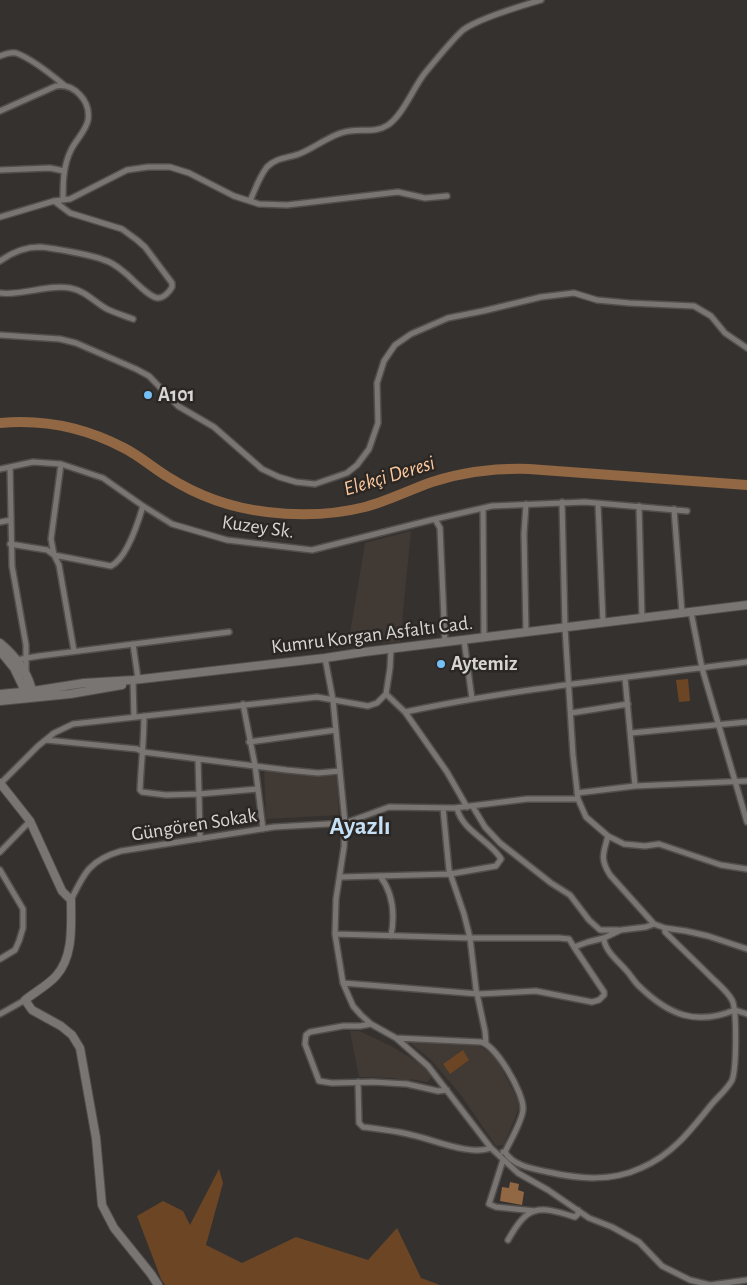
<!DOCTYPE html>
<meta charset="utf-8">
<style>
body{margin:0}
canvas{display:block;background:#34312e}
</style>
<canvas width="747" height="1285"></canvas>
<script>
const g = document.querySelector('canvas').getContext('2d');
g.lineJoin = 'round';
function fillPath(path, color) {
  g.fillStyle = color;
  g.fill(path, 'evenodd');
}
function trace(path, color, width, dash) {
  g.strokeStyle = color;
  g.lineWidth = width;
  g.lineCap = dash ? 'butt' : 'round';
  g.setLineDash(dash || []);
  g.stroke(path);
}
function label(font, color, halo, rows, align = 'center') {
  g.font = font + ' "Alegreya Sans",sans-serif';
  g.lineWidth = 5;
  g.setLineDash([]);
  g.textBaseline = 'middle';
  g.strokeStyle = halo;
  g.fillStyle = color;
  for (const [text, x, y, turn = 0] of rows) {
    g.save();
    g.translate(x, y);
    g.rotate((+turn || 0) * Math.PI / 180);
    g.textAlign = isNaN(turn) ? turn : align;
    if (halo) g.strokeText(text, 0, 0);
    g.fillText(text, 0, 0);
    g.restore();
  }
}
const built = new Path2D(`
 M411,531L400,642L348,645L365,543Z
 M264,770L337,776L339,815L266,819Z
 M350,1031H359L391,1046L421,1064L432,1077L427,1082L411,1079L410,1081L393,1078L359,1077Z
 M418,1039L478,1045L495,1056L518,1100L519,1108L504,1145L496,1146L461,1095L432,1061L409,1042Z`);
const green = new Path2D(`
 M688,679L690,701L679,702L676,680Z
 M463,1050L469,1060L450,1074L443,1064Z
 M219,1169L223,1183L206,1245L242,1263L296,1237L368,1260L397,1228L421,1278L440,1285H165L161,1279L137,1216L163,1201L183,1211L190,1225Z`);
const water = new Path2D(`
 M510,1182L519,1184L518,1190L524,1192L522,1205L500,1201L502,1187L509,1188Z`);
const river = new Path2D(`
 M0,423C43,419 86,428 124,448C140,456 153,468 168,477C198,496 232,508 267,512C299,516 333,515 365,507C388,501 409,490 432,482C463,472 495,468 529,469L747,485`);
const street = new Path2D(`
 M0,56C5,54 10,52 16,53C30,58 52,75 64,85
 M0,111L56,86C74,83 91,101 88,120C86,131 75,141 71,150C63,166 63,183 63,200
 M0,170L50,168L64,171
 M250,201C255,190 259,177 267,167C275,158 288,158 299,154C315,148 332,133 350,131C363,129 376,133 388,125C403,115 413,88 425,73C434,62 453,39 463,30C479,18 521,6 541,0
 M0,217L54,201L70,199L127,170L148,167H170L189,173L234,196L259,204L287,205L398,192L425,198L447,196
 M0,261C11,253 26,247 40,247C53,248 92,255 104,260C112,262 118,267 124,272C132,278 148,297 158,298C164,298 170,291 172,287V283L145,247L137,240L122,229L70,213L54,201
 M0,293C23,296 47,284 70,288C86,291 94,302 107,309C115,313 125,316 133,319
 M0,335L60,339L76,343L136,369L149,376L178,406L214,427L262,469L279,477L296,482L315,484L347,473L357,465L369,449L378,423L377,383L384,361L395,345L411,334L448,318L483,311L541,297L574,293L597,300L629,303L694,306L711,316L725,333L747,348
 M61,464L51,539L54,555L59,565L74,651
 M10,467L12,566L26,645V673
 M0,469L33,462L61,464L103,478L143,506L172,524L227,540L312,550L435,519L492,506L585,502L687,511
 M562,502L565,628L573,755L578,799L586,817L608,836L624,844L645,846L659,844L721,865L747,869
 M526,504L524,534L526,633
 M598,504L603,623
 M639,506L642,619
 M483,508L484,638
 M674,509L682,613
 M435,519L440,528L445,643
 M0,522L11,520
 M10,544L47,550L54,555L111,566C127,558 138,523 143,506
 M691,612L702,668L747,822
 M464,640L472,699
 M133,644L138,679
 M325,658L333,700L345,823L344,847L336,899L335,934L343,983L353,1006L361,1015L371,1024L396,1038L428,1066L491,1148L518,1173L548,1190L589,1218L612,1227L639,1242L662,1266L690,1280L710,1285L747,1280
 M15,661L21,659L39,656L229,632
 M625,678L635,786
 M133,680L134,716
 M386,694L405,712C518,688 633,677 747,662
 M243,704L255,765L263,829
 M405,712L447,772L467,807
 M571,713L628,704
 M144,716C144,741 141,765 140,790L142,792L166,795L199,794L198,759
 M631,733L747,722
 M46,740L137,749L143,752L287,770L318,773L340,771
 M249,742L336,730
 M1,783L38,746L54,733L73,724L317,697L368,706L377,703L386,694L390,668L391,649
 M577,793L635,786L747,781
 M473,807L485,827L500,843L551,883L570,895L589,920L600,930H618
 M443,808L449,870L464,914L470,938L476,989L485,1031L486,1043
 M608,836C603,854 600,859 610,875L654,924L665,928L686,931L708,936L747,949
 M200,839L199,794L258,789
 M0,852L30,821
 M0,870L23,909V928L19,941L15,950L0,959
 M380,876C393,893 395,915 391,936
 M341,877L450,874L496,866L501,859L499,856C487,839 462,830 457,808
 M71,900C84,873 90,860 121,851L274,827L345,823L389,807L454,808L527,799H578
 M335,934L470,938H559L569,939L574,947L588,942L604,938L621,930L646,927L654,924
 M604,938C604,950 618,961 625,969C631,975 634,982 640,987C669,1015 696,1026 735,1010L747,1014
 M343,983L479,994L536,991L592,1002L599,1000L604,995V992L574,947
 M0,1014L25,1000
 M371,1024L360,1026H343L310,1032L306,1035L305,1044L319,1081L332,1083L373,1082L407,1084L438,1091L447,1090
 M396,1038L481,1042C496,1045 524,1093 523,1109C523,1120 510,1141 505,1152H503
 M358,1082L359,1123L363,1127C379,1129 396,1131 412,1135C435,1140 470,1156 491,1148
 M505,1152C513,1166 534,1169 548,1172C579,1179 611,1182 641,1168C672,1155 691,1130 711,1105C717,1098 726,1090 731,1082C737,1074 737,1009 732,1000C727,991 718,984 711,977C696,962 680,947 665,932V928
 M503,1160L489,1204L496,1207L535,1211
 M508,1240C528,1205 537,1205 575,1217L578,1214V1210`);
const secondary = new Path2D(`
 M0,643C16,656 30,675 33,695
 M0,651L14,668L27,695
 M0,694L33,691L84,683L133,680L325,658L364,652L747,605
 M0,701L70,694L122,685
 M0,783L30,821L62,891L71,900C71,925 74,956 56,976C48,985 35,992 25,1000L32,1010L61,1026L72,1035L80,1048L96,1138L102,1205L114,1228L151,1274L158,1285`);
const markers = [
 [148,395,5,"#74c0f6"],
 [441,664,5,"#74c0f6"]
];
const poiNames = [
 ["A101",158,395],
 ["Aytemiz",451,664]
];
const streetNames = [
 ["Kuzey Sk.",258,527,8],
 ["Kumru Korgan Asfaltı Cad.",372,635,-7],
 ["Güngören Sokak",194,825,-9]
];
const waterNames = [
 ["Elekçi Deresi",389,476,-17]
];
const districtNames = [
 ["Ayazlı",360,826]
];
fillPath(built, '#413933');
fillPath(green, '#6c4624');
fillPath(water, '#926743');
trace(river, '#926743', 10);
trace(street, '#514e4c', 8);
trace(secondary, '#514e4c', 10);
trace(street, '#797573', 5);
trace(secondary, '#797573', 8);
for (const [x, y, r, color] of markers) {
  const dot = new Path2D();
  dot.arc(x, y, r, 0, 2 * Math.PI);
  g.fillStyle = color;
  g.fill(dot);
  trace(dot, '#2a2725', 2);
}
label('bold 20px', '#d8d6d4', '#2a2725', poiNames, 'left');
label('20px', '#d8d6d4', '#2a2725', streetNames);
label('italic 21px', '#fec89c', '#2a2725', waterNames);
label('bold 25px', '#c6e1f5', '#2a2725', districtNames);
</script>
